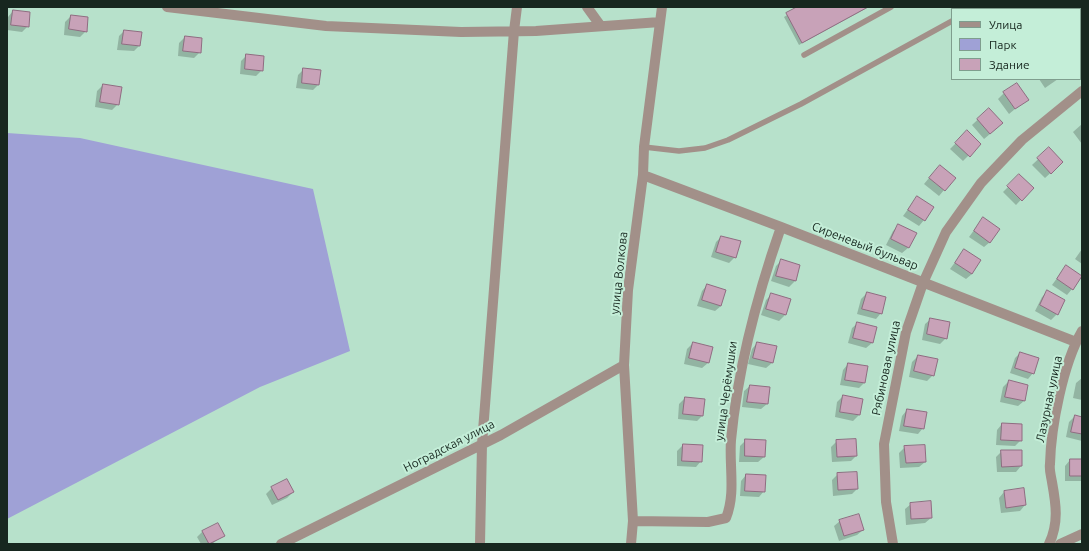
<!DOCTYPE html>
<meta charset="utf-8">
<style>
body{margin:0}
#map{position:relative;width:1089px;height:551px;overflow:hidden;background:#b7e1cb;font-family:Ubuntu,sans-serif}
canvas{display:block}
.frame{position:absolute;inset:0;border:8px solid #17271f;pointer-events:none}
.legend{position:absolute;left:951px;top:8px;width:130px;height:72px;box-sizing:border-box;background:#c4eed8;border:1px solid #7f9e8e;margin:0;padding:5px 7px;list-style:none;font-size:12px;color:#17271f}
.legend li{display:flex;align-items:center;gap:8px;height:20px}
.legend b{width:20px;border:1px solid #7f9e8e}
</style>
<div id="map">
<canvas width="1089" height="551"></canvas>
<div class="frame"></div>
<ul class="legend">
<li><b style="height:5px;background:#a29089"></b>Улица</li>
<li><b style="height:11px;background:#9fa1d6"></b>Парк</li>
<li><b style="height:11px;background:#c8a2b8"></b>Здание</li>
</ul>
</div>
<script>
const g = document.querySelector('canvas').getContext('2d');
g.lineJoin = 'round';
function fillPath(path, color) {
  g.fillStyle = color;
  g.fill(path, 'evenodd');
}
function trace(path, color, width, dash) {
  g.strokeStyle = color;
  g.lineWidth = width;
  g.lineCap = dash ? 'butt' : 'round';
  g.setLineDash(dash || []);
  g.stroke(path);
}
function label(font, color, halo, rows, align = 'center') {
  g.font = font + ' Ubuntu,sans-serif';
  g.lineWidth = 4;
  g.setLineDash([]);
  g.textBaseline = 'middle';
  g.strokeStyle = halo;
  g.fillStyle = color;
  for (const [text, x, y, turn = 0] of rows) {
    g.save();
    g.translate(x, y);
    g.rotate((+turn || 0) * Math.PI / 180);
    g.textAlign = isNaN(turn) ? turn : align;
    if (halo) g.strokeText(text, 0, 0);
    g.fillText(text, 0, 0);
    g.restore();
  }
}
const green = new Path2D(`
 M7,133L80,138L313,189L350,351L260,387L7,519Z`);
const shadow = new Path2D(`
 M800,7H869L799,45L784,17Z
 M1076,7H1082V47H1080V9H1076Z
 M13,11L28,26L22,32L7,30L8,17Z
 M71,16L86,31L80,37L64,35L65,22Z
 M124,31L139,46L134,51L117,50L119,36Z
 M185,37L200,52L194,58L178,56L179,43Z
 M247,55L262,70L256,76L240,74L241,61Z
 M304,69L318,85L313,90L296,88L298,75Z
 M1039,79H1058L1045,88Z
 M103,85L118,104L112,110L95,107L97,91Z
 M1004,93L1027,99L1009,114L998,99Z
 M989,109L996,129L984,139L972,125Z
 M1082,124V144L1073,132Z
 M967,132L980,144L963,161L950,149Z
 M1049,149L1056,168L1045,178L1032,165Z
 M934,172L944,190L939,196L924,184Z
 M1019,176L1032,188L1016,205L1003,192Z
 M917,197L924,220L919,226L903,216Z
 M983,218L990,242L984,247L969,237Z
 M899,225L915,234L908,248L902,253L886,245L893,231Z
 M721,237L735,257L729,263L711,257L716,242Z
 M1082,249V264L1075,259Z
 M964,250L972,274L966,279L950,269Z
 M781,261L799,266L795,281L789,287L771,281L776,266Z
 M1066,266L1082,277L1067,295L1052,285Z
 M707,285L721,306L715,311L697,306L702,291Z
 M1048,291L1057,314L1051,320L1035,311L1042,297Z
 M867,293L881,313L876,319L857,314L861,299Z
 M772,294L790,300L785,315L779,321L761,315L766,300Z
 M931,319L946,338L940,344L922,340L925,324Z
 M858,323L872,343L866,348L848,343L852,328Z
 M693,343L708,363L702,368L684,364L687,349Z
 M757,343L772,363L766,368L748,364L752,349Z
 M1020,353L1033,373L1028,379L1010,373L1015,358Z
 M918,356L933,375L927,381L909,377L912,362Z
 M848,364L864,383L859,388L840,385L843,370Z
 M1082,378V400L1073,398L1076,383Z
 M1009,381L1027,386L1024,401L1018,406L1000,402L1003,387Z
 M750,386L767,404L761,409L742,407L744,391Z
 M843,396L862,400L859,415L853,421L835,417L837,402Z
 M685,398L702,416L697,421L678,419L679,404Z
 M907,410L923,428L918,434L899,431L902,416Z
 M1075,416L1082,418V441L1066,437L1069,422Z
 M1002,424L1021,440L1015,446L996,445L997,430Z
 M746,440L764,457L758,462H739L740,446Z
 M837,441L856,456L851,461L832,462L831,447Z
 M683,445L701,461L696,467L677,466V451Z
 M905,447L925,462L919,467L900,468L899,453Z
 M1002,451L1021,466L1016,472H997L996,457Z
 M1070,460H1082V481H1065V466Z
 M838,474L857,489L852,494L833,496L832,480Z
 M746,475L764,491L759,497L740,496L741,481Z
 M272,488L293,492L287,498L272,505L266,494Z
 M1004,492L1025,505L1020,511L1001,513L999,498Z
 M911,504L931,518L925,523L906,525L905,509Z
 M840,521L863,530L857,535L839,541L834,526Z
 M203,531L223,535L212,544H201L197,537Z`);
const building = new Path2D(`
 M797,7H868L802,43L786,13Z
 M13,10L30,12L29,27L11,25Z
 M71,15L88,17L87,32L69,29Z
 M124,30L142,32L140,46L122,44Z
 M185,36L202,38L201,53L183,51Z
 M246,54L264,56L263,71L245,69Z
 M303,68L321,70L319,85L302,83Z
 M1017,83L1029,100L1015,109L1003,92Z
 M103,84L122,87L119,105L100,102Z
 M989,108L1003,123L990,134L977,119Z
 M967,130L981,144L970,157L955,143Z
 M1049,147L1063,162L1051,174L1037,158Z
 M940,165L956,178L945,191L929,178Z
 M1019,174L1034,188L1022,201L1007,186Z
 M917,196L934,207L925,221L908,210Z
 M983,217L1000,229L990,243L974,231Z
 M898,224L917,233L909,248L891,239Z
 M721,236L741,241L736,258L716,252Z
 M964,249L981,260L972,274L955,263Z
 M781,259L800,265L796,281L776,276Z
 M1066,265L1082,276L1073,290L1057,279Z
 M707,284L726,290L721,306L702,300Z
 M1047,290L1065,300L1058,315L1040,305Z
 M867,292L886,297L882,314L862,309Z
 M771,293L791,299L786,315L766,309Z
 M930,318L950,322L947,339L927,334Z
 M857,322L877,327L873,343L853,338Z
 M693,342L713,347L709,363L689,358Z
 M757,342L777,346L773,363L753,358Z
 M1020,352L1039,358L1034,374L1015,368Z
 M918,355L938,359L934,376L914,371Z
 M848,363L868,366L865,383L845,380Z
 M1009,380L1028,385L1025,401L1005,397Z
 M750,385L770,387L768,404L747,402Z
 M843,395L863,399L860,415L840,412Z
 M685,397L705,399L703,416L683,414Z
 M907,409L927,412L924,429L904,426Z
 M1075,415L1082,417V434L1071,432Z
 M1002,423L1022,424V441L1001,440Z
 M745,439L766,440L765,457L745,456Z
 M856,439L857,456L837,457L836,440Z
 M683,444L703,445L702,462L682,461Z
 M925,445L926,462L906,463L904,446Z
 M1001,450H1022V466L1002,467Z
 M1070,459H1082V476H1070Z
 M857,472L858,489L838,490L837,473Z
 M746,474L766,475L765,492L745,491Z
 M287,479L294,492L278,500L271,487Z
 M1024,488L1026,505L1006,508L1004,491Z
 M931,501L932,518L911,519L910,503Z
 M859,514L864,530L844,536L839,520Z
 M218,523L225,536L209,544L202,531Z`);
const service = new Path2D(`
 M975,9L978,7
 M804,55L891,7
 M644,147L679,151L705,148L728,140L801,104L952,21`);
const minor = new Path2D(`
 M167,7L326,26L461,32L536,31L660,22
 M587,7L600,25
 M643,175L781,227L1076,342
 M633,521L708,522L726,518C736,493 729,466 731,440C738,366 757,296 781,227
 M281,544L501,435L624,365
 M480,544L482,444L514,31L517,7
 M631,544L633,521L624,365L628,290L643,175L644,147L662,7
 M893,544L886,502L884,444L906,332L923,283L946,232L981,183L1022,140L1082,91
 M1049,544C1059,523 1056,504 1052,482C1051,476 1049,469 1050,464C1051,426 1063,364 1082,331
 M1060,544L1082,534`);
const streetNames = [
 ["Сиреневый бульвар",865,246,21],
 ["улица Волкова",619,273,-84],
 ["Рябиновая улица",886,368,-78],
 ["улица Черёмушки",726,391,-82],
 ["Лазурная улица",1049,399,-78],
 ["Ноградская улица",449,446,-27]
];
fillPath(green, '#9fa1d6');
fillPath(shadow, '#0003');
fillPath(building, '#c8a2b8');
trace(building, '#8f6c81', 1);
trace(service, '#a29089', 5.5);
trace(minor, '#a29089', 10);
label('12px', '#17271f', '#c4eed8', streetNames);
</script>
